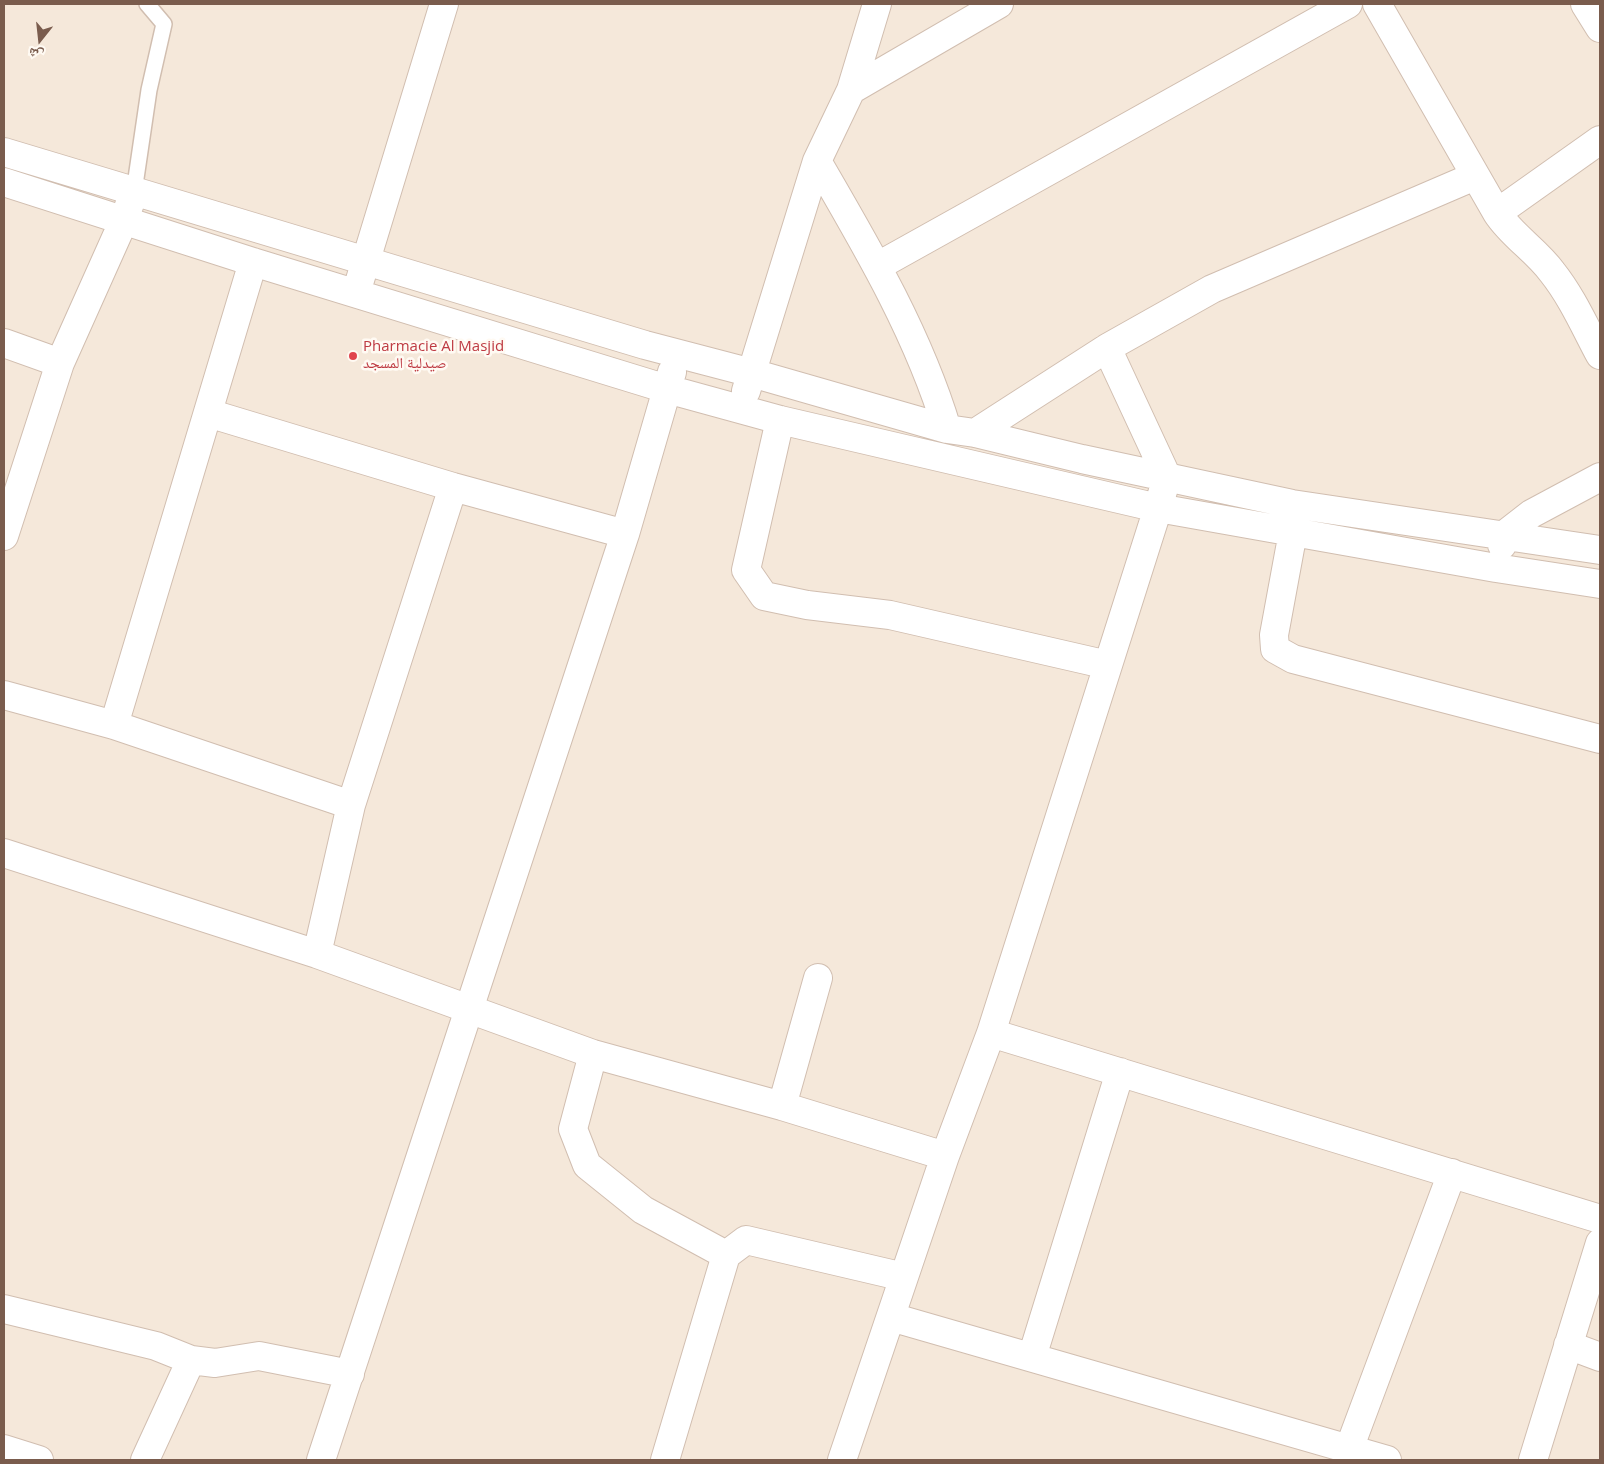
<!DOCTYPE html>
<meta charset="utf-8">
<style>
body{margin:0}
#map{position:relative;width:1604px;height:1464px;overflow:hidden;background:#fdf6ec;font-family:"Open Sans","Noto Naskh Arabic",sans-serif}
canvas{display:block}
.frame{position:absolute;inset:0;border:5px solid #7a5c4d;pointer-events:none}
.north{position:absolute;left:15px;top:15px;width:50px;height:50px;-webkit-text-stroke:4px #fffaf3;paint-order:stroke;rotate:196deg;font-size:14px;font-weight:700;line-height:20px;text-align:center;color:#7a5c4d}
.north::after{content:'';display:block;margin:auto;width:18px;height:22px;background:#7a5c4d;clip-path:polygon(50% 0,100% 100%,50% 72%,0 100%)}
</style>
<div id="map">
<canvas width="1604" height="1464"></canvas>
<div class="frame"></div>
<div class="north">ش</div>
</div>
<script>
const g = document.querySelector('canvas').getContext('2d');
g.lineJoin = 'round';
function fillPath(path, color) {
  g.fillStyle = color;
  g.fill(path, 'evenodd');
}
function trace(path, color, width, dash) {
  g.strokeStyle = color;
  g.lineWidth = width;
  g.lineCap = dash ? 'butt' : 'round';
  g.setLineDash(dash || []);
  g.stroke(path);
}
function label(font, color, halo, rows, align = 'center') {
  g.font = font + ' "Open Sans","Noto Naskh Arabic",sans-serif';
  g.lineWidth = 5;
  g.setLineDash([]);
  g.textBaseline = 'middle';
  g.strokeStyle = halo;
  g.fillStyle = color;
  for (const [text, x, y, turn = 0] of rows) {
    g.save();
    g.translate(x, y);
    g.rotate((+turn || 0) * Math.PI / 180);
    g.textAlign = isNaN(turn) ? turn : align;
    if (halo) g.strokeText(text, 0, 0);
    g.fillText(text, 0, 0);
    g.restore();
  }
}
const residential = new Path2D(`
 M4,4H1600V1460H4Z`);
const lane = new Path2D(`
 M134,192L149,90L164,24L147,4`);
const street = new Path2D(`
 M1377,4L1497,213C1512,236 1536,250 1552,272C1572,297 1585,327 1600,355
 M1585,4L1600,28
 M851,90L999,4
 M4,152L645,345L752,373L947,429L975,433L1082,459L1292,504L1600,550
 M817,161C867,247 918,333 947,429
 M4,182L253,262L667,389L780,420L1158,508L1496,568L1600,584
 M1497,213L1600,140
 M878,266L1348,4
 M360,280L444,4
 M4,343L60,363
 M746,391L817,161L851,90L877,4
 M208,413L453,487L625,534
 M780,420L746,570L764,596L807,605L890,615L1108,665
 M975,433L1107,348L1212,289L1475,176
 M1293,532L1274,635L1275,649L1293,659L1600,739
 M4,536L60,363L124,220L130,203
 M1502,545L1504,535L1531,514L1600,477
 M4,695L114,725L351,805
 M114,725L253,262
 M4,853L317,954L593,1054L782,1106L945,1156
 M317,954L351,805L453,487
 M991,1033L1600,1219
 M593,1054L573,1129L587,1165L643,1210L726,1255
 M782,1106L818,978
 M4,1309L156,1346L191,1360L215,1363L259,1356L350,1374
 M891,1317L1387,1460
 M1568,1345L1600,1357
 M1032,1357L1120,1072
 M4,1449L39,1460
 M1349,1449L1452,1173
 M145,1460L191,1360
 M321,1460L625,534L672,372
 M665,1460L726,1255L746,1240L904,1277
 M842,1460L945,1156L991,1033L1158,508L1167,477L1107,348
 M1533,1460L1600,1243`);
const markers = [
 [353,356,5,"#e0444e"]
];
const healthNames = [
 ["Pharmacie Al Masjid",363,347],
 ["صيدلية المسجد",363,364]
];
fillPath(residential, '#f5e8da');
trace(lane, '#d1beb0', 18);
trace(street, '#d1beb0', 30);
trace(lane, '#fff', 15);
trace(street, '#fff', 28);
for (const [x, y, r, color] of markers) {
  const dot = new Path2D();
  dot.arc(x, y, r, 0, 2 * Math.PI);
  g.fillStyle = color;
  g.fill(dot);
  trace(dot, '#fffaf3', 2);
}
label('15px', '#be3a42', '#fffaf3', healthNames, 'left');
</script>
